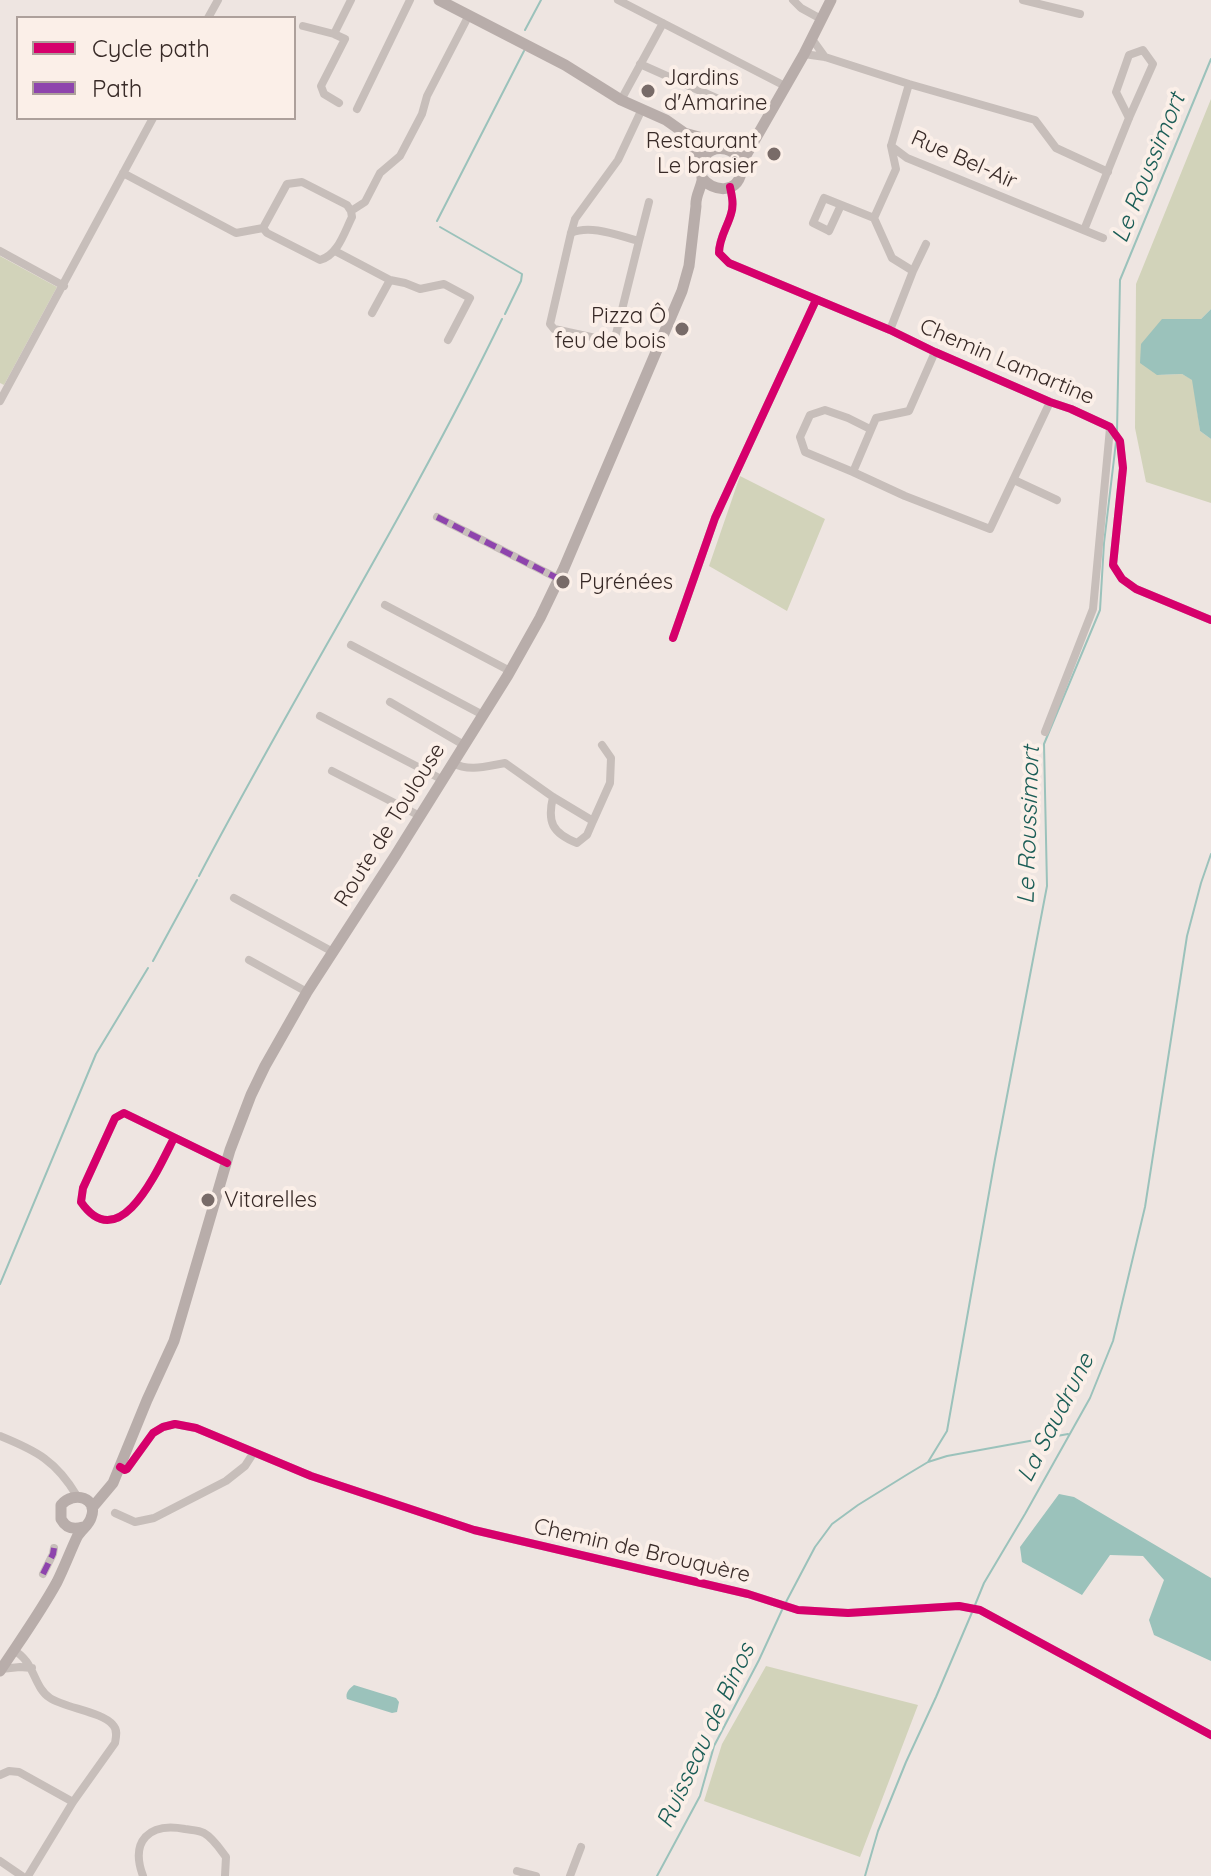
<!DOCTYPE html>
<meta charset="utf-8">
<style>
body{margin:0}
#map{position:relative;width:1211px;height:1876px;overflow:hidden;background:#eee5e1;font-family:Quicksand,sans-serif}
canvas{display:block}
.legend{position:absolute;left:16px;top:16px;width:280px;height:104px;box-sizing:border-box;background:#fbefe8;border:2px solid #ada09b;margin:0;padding:10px 14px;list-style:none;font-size:24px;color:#382a27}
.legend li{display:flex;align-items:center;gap:16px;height:40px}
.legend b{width:40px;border:2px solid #ada09b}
</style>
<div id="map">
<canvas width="1211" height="1876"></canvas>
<ul class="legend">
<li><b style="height:10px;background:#d6006c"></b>Cycle path</li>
<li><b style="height:10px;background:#8e44ad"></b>Path</li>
</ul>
</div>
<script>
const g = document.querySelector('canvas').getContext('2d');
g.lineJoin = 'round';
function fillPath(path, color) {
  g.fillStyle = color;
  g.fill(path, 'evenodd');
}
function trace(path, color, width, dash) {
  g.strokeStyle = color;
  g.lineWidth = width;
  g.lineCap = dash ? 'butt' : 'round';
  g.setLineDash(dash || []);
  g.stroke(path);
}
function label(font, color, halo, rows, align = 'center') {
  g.font = font + ' Quicksand,sans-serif';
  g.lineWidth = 8;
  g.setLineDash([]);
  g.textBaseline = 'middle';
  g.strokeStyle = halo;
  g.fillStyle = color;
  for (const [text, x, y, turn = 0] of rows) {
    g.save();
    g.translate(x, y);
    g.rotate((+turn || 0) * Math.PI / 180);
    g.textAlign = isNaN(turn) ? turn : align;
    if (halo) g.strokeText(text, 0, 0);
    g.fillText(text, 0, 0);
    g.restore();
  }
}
const green = new Path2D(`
 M1211,99V309L1201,319L1157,375L1182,374L1193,380L1200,431L1211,439V503L1146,482L1135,428L1136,284Z
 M0,256L57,287L4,385L0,383Z
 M740,476L825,519L787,611L709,566Z
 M766,1666L918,1705L860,1857L704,1801L722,1744Z`);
const water = new Path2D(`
 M1211,309V439L1200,431L1192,380L1182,374L1157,375L1140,363L1141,344L1162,319H1201Z
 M1059,1494L1074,1497L1211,1578V1661L1154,1635L1149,1620L1164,1580L1143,1556L1110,1555L1082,1595L1022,1562L1020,1547Z
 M354,1685L396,1698L399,1702L397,1712L392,1713L347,1699C345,1693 349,1689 354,1685Z`);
const stream = new Path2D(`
 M525,30L541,0
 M437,221L524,51
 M440,227L522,274L521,281L505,314
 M1117,432L1120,280L1211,59
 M199,876C297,689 410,509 502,319
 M153,961L197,880
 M0,1284L96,1054L148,968
 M928,1462L947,1431L995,1159L1047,886L1044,744L1100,610L1104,543L1116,442
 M786,1602L815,1547L832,1524L858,1505L908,1474L928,1462L947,1456L1068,1434
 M975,1605L984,1583L1025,1514L1090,1398L1113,1341L1145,1207L1187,936L1201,883L1211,854
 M657,1876L700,1796L714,1746L759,1660L782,1610
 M865,1876L878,1831L906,1762L936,1697L973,1610`);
const minor = new Path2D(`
 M618,0L785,86
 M793,0L801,8L821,19
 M1023,0L1080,14
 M208,18L218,0
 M303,26L334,34L345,39L321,86L324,94L339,103
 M334,34L351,0
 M812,39L825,57
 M804,54L825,57L909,84L1035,120L1056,148L1108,172
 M640,64L734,106
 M909,84L891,146L907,158L1103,238
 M621,100L663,23
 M357,109L410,0
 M123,173L236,233L263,228
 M302,182L347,205L351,211L352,217C344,233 338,255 320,260L267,233L263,228L287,184Z
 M730,187C732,196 734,205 731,214C727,228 719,238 719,253L729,263L890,330L935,352L1050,402L1071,409L1110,427L1120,441L1123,468L1113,565L1122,579L1136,589L1211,620
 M841,205L829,231L813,223L824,198L874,218
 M351,211L365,202L380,173L400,156L422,114L427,96L469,15
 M1084,230L1129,118L1153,64L1143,50L1129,55L1116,92L1129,118
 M571,233C591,224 619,236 639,241L614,342L554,329L550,324L571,233L575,219L618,160L642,109
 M639,241L649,202
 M0,251L64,286
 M335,251L390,280L405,283L420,289L444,284L470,298L448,340
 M913,271L926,244
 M372,313L390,280
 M890,330L913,271L892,258L874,218L896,169L891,146
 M0,401L153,118
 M870,429L848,418L825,410L810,415L800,437L805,452L853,472L905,496L990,529L1050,402
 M853,472L876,418L909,411L935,352
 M1014,480L1057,500
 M437,517L559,579
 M385,605L510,671
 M673,638L715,518L816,300
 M351,645L483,715
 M390,702L464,745
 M320,716L443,780
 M1045,732L1093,609L1110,428
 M453,763C469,772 487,766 505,763L553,797L593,821L610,783L611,758L602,745
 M332,771L420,816
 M553,797C547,822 552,833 577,843L587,835L593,821
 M234,898L333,952
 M249,960L307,992
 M174,1138C158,1169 120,1258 81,1202L83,1188L115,1118L124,1113L227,1163
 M0,1436C37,1451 56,1461 77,1496
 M120,1467L125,1470L127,1469L153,1433L163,1427L175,1424L196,1428L311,1476L474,1530L748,1594L798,1610L848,1613L959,1606L980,1610L1211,1735
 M115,1513L135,1522L154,1518L226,1481L245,1466L254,1452
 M43,1574L53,1554L54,1548
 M13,1650C35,1661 33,1687 50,1698C65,1708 103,1712 113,1725C118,1730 116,1737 115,1743L73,1802L28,1876
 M1,1669L20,1667L32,1668
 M0,1775L9,1771L19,1772L73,1802
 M0,1861L22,1876
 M517,1871L536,1876
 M143,1876C130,1841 149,1822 185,1829C191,1830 199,1830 204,1833C213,1838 220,1849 226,1857L225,1876
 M570,1876L581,1847`);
const secondary = new Path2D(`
 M439,0L565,65L621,100L666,120L683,132L702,161
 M684,133L699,137L717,148
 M741,164L804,54L831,0
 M92,1508L113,1483L147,1400L174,1341L230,1150L251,1095L265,1066L307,992L395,856L508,675L540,618L564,568L682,291L689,266L696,206C695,197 700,190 702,181C703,175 699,169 701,163C709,138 746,148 741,173C737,194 713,192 702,178
 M0,1671C19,1642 40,1613 57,1582C64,1568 70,1552 77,1537C81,1530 89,1525 91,1518C99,1498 74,1490 61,1505V1519C66,1528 73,1530 83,1527`);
const quiet = new Path2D(`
 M437,517L559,579
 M43,1574L53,1554L54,1548`);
const cycleway = new Path2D(`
 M730,187C732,196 734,205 731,214C727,228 719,238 719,253L729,263L890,330L935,352L1050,402L1071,409L1110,427L1120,441L1123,468L1113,565L1122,579L1136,589L1211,620
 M673,638L715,518L816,300
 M174,1138C158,1169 120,1258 81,1202L83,1188L115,1118L124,1113L227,1163
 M120,1467L125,1470L127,1469L153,1433L163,1427L175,1424L196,1428L311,1476L474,1530L748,1594L798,1610L848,1613L959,1606L980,1610L1211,1735`);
const markers = [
 [648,91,8,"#786b68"],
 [774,154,8,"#786b68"],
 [682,329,8,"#786b68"],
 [563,582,8,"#786b68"],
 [208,1200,8,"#786b68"]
];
const poiNames = [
 ["Jardins",664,78],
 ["d'Amarine",664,103],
 ["Restaurant",758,141,"right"],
 ["Le brasier",758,166,"right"],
 ["Pizza Ô",666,316,"right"],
 ["feu de bois",666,341,"right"],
 ["Pyrénées",579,582],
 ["Vitarelles",224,1200]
];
const streetNames = [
 ["Rue Bel-Air",964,160,24],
 ["Chemin Lamartine",1007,362,23],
 ["Route de Toulouse",390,825,-58],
 ["Chemin de Brouquère",642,1551,13]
];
const waterNames = [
 ["Le Roussimort",1149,168,-68],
 ["Le Roussimort",1029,825,-88],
 ["La Saudrune",1056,1418,-63],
 ["Ruisseau de Binos",706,1736,-65]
];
fillPath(green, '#d2d3ba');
fillPath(water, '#9bc2bb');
trace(stream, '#9bc2bb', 2);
trace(minor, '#c7beba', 8);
trace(secondary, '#b8adaa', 11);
trace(quiet, '#8e44ad', 6, [12, 6]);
trace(cycleway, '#d6006c', 8);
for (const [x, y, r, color] of markers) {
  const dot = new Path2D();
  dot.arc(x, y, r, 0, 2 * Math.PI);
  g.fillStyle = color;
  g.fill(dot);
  trace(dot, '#fbefe8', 3);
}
label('22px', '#382a27', '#fbefe8', poiNames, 'left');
label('22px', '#382a27', '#fbefe8', streetNames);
label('italic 24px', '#1a5d56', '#fbefe8', waterNames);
</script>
